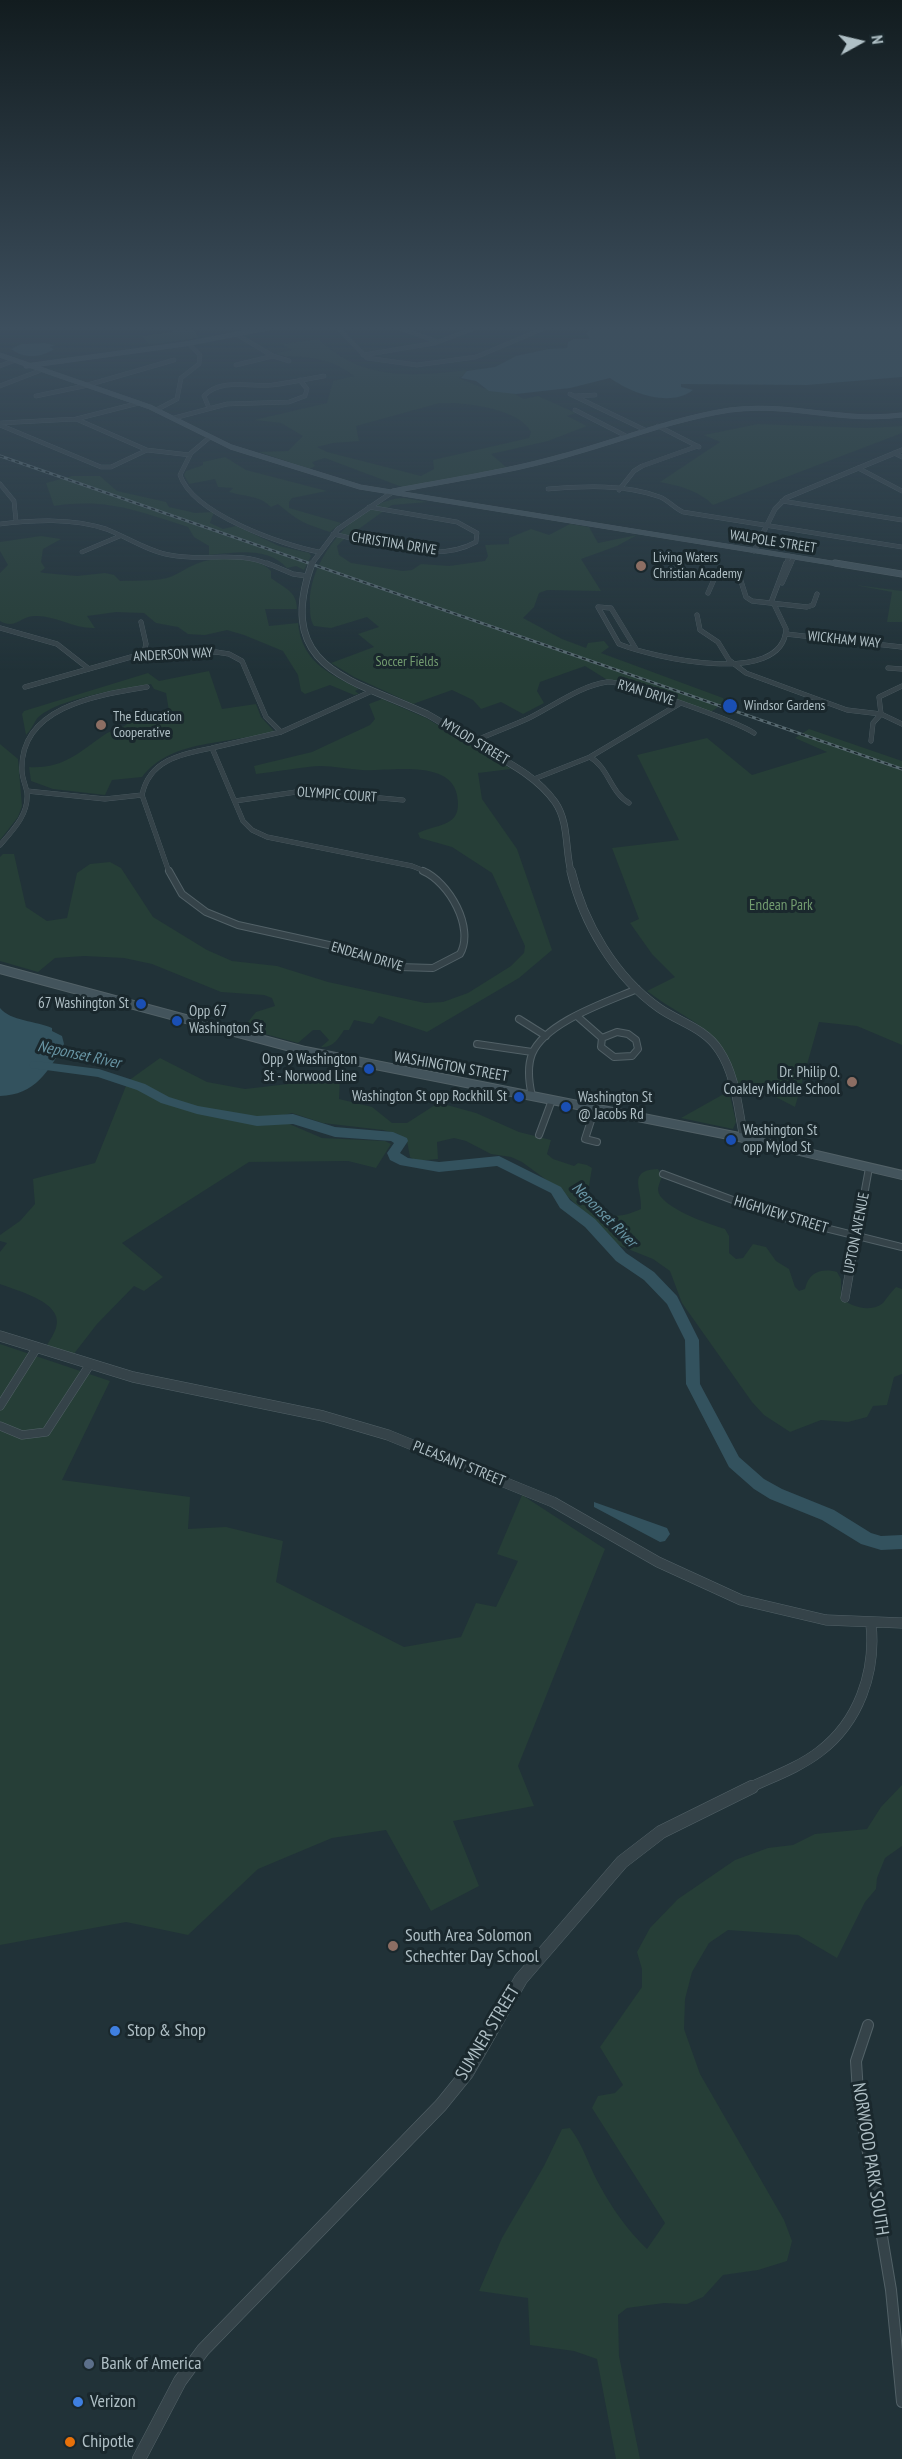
<!DOCTYPE html>
<style>
body{margin:0}
#map{position:relative;width:902px;height:2459px;overflow:hidden;background:#213238;font-family:"PT Sans Narrow",sans-serif}
canvas{display:block}
.north{position:absolute;left:830px;top:12px;width:60px;height:60px;-webkit-text-stroke:4px #1a282d;paint-order:stroke;rotate:82deg;font-size:16px;font-weight:700;line-height:24px;text-align:center;color:#afbfc5}
.north::after{content:'';display:block;margin:auto;width:21px;height:27px;background:#afbfc5;clip-path:polygon(50% 0,100% 100%,50% 72%,0 100%)}
</style>
<div id="map">
<canvas width="902" height="2459"></canvas>
<div class="north">N</div>
</div>
<script>
const g = document.querySelector('canvas').getContext('2d');
g.lineJoin = 'round';
function fillPath(path, color) {
  g.fillStyle = color;
  g.fill(path, 'evenodd');
}
function trace(path, color, width, dash) {
  g.strokeStyle = color;
  g.lineWidth = width;
  g.lineCap = dash ? 'butt' : 'round';
  g.setLineDash(dash || []);
  g.stroke(path);
}
function label(font, color, halo, rows, align = 'center') {
  g.font = font + ' "PT Sans Narrow",sans-serif';
  g.lineWidth = 6;
  g.setLineDash([]);
  g.textBaseline = 'middle';
  g.strokeStyle = halo;
  g.fillStyle = color;
  for (const [text, x, y, turn = 0] of rows) {
    g.save();
    g.translate(x, y);
    g.rotate((+turn || 0) * Math.PI / 180);
    g.textAlign = isNaN(turn) ? turn : align;
    if (halo) g.strokeText(text, 0, 0);
    g.fillText(text, 0, 0);
    g.restore();
  }
}
const green = new Path2D(`
 M186,327L193,329L199,338L149,345L142,336L173,332L172,329Z
 M319,339C360,380 411,377 465,370L468,373L459,378L483,388L513,393L524,399L538,396L576,413L567,416L587,426L548,441L491,454L507,468L402,487L325,458L312,462L315,466L310,469L259,452L288,451L303,436L281,423L254,420L327,403L333,381L354,376C338,364 324,359 303,357C292,356 285,358 275,353L292,350L282,344ZM440,403C464,402 519,408 531,432L529,438L433,460L434,469L421,476L327,452L317,447L333,443L359,441L356,426Z
 M758,424L866,428L902,426V433L713,505C698,490 680,486 660,482L720,442L704,435Z
 M225,457L246,470L327,491L292,498L289,502V508L341,523L330,532C303,523 300,522 278,504L271,507C259,495 245,497 229,492L233,488L218,487L215,479L189,484L184,475L186,471L203,465V462Z
 M72,476H100L117,491L166,502L169,507L195,513L214,512L210,523L223,529L236,526L279,546L309,553L311,556L304,570L296,566L287,568C267,546 236,553 209,555V546L194,537L188,527C138,511 107,498 54,506L46,483Z
 M404,498L427,502L392,505L342,541L337,546L339,555L351,563L403,571L412,570L421,564L449,566L485,561L488,556L485,545L509,544V538L531,529L549,535L570,524L589,527L598,543L637,535L617,546L581,559L601,591L547,590L539,593L534,607L523,618L562,639L586,648L588,643L604,641L609,647L601,653L723,698L725,702L711,712L609,681L585,666L540,682L537,691L544,703L523,714L501,702L481,709L473,700L452,690L413,704L354,677L331,663L374,647L358,634L379,627L367,617L331,628L314,626C310,620 310,612 310,604C308,559 359,499 404,498Z
 M41,536L61,539L43,549L41,562L45,568L40,572L44,573L77,576L105,573L114,575L120,581C135,580 152,582 167,578C178,575 185,568 196,564C215,556 256,554 271,571V578C284,588 297,591 297,609H265L269,626L298,623C302,662 328,673 359,689L355,691L359,694L354,695L330,685L305,694L301,691L298,675L283,651L244,635L227,630L205,635L188,634L178,627L156,623L144,613L116,612L87,616L95,628C74,629 55,615 35,616C20,616 16,630 0,621V573L8,565L0,551V542Z
 M855,585L902,591V622H887L892,592Z
 M209,671L222,709L256,704L261,717L274,731C230,745 172,738 142,777L112,780L105,795L53,789L31,781L29,767C63,769 78,753 104,735C118,726 124,731 134,716L169,711L166,693L154,689L151,684C126,688 52,699 36,720C33,725 31,730 26,735L22,714L24,711L148,673L159,681Z
 M382,699L426,718L511,769L478,773L482,799L517,849L552,950L519,978L427,1032L379,1016L373,1024L354,1020L349,1030H344C338,1039 333,1048 321,1047L329,1040L320,1030H313L298,1043L243,1028L256,1012L275,1006L272,998L264,995L221,992L152,964L124,958L84,956L55,958L38,972L0,961V857L3,854H14L26,907L47,921L67,918L77,873L90,864L110,862L121,868L153,917L207,950L232,961L277,966L328,982L425,1003L443,1002L468,993L511,966L524,953L525,946L492,873L452,847L420,838L418,833C440,823 463,827 457,795C450,758 386,772 362,770C348,769 334,766 320,766C299,767 277,772 256,774L254,766L312,752L370,725L375,719L369,704Z
 M809,729L902,761V1045L857,1026L819,1022L795,1107L770,1094L738,1087C723,1026 692,1025 647,991L675,977L652,954L630,923L639,919L612,848L679,840L637,755L707,738L752,775L827,752L795,738Z
 M0,744L18,759L22,806L18,817L0,840Z
 M160,1058L207,1082L245,1089L340,1078L339,1099L372,1107L392,1123H407L435,1105H447L476,1113L519,1132L551,1140L547,1154L553,1159L574,1166L578,1163L587,1165L592,1168L587,1198C606,1218 616,1220 641,1209C643,1190 626,1170 658,1169L662,1176C661,1180 658,1186 658,1190C659,1207 711,1225 725,1229L729,1236V1253L736,1259L743,1258L753,1244L766,1247L776,1261L789,1269L795,1287L799,1291L805,1289C809,1272 821,1268 837,1272L841,1279V1297C849,1307 872,1313 883,1303C887,1298 891,1292 896,1287L902,1289V1374L894,1377L887,1405L873,1406L867,1417L848,1422L821,1420L790,1432L764,1415L752,1402L682,1303L670,1271L653,1259L618,1245L563,1192L522,1162L511,1157L491,1154L466,1141L454,1138L437,1142L438,1159L416,1161L410,1157L407,1141L398,1134L383,1130L323,1123L292,1113L252,1124L287,1123L322,1138L385,1141L391,1144L376,1168L348,1161L249,1162L122,1243L163,1277L144,1291L134,1286L97,1324L73,1355L47,1345C50,1340 54,1334 56,1328C65,1302 17,1291 0,1284V1252L7,1243L0,1241V1235L20,1221L35,1204L33,1179L95,1163L128,1081Z
 M729,1091L736,1122L733,1129L681,1118Z
 M0,1344L110,1381L62,1480L190,1497L188,1529L226,1527L283,1541L276,1582L404,1647L461,1637L476,1603L496,1607L518,1561L497,1554L522,1495L605,1549L518,1766L534,1806L453,1821L479,1886L431,1911L386,1830L332,1838L258,1869L188,1935L126,1922L0,1945Z
 M902,1785V1846L885,1858L877,1878L876,1889L865,1902L837,1958L798,1935L728,1930L709,1943L692,1972L685,1999L684,2029L700,2074L784,2220L792,2241L787,2261L758,2270L723,2275L703,2297L687,2304L664,2303L627,2308L618,2315L619,2356L640,2459H616L597,2359L574,2351L530,2345L528,2298L479,2291L502,2238L544,2166L562,2129L570,2128C584,2146 589,2167 600,2186C611,2207 629,2232 647,2249L665,2223L592,2108L598,2096L615,2093L623,2085L600,2047L642,1987V1969L637,1952L650,1928L678,1899L735,1860L768,1848L793,1845L815,1834L867,1829L881,1807Z`);
const water = new Path2D(`
 M595,327H902V377L807,385L681,384V387L693,390C670,408 631,393 610,378L570,388L516,394L489,391L476,381L461,378L467,371L495,367L516,356L548,349L567,348L568,342L573,339H590L586,333Z
 M45,343L55,345L50,347L54,349C41,358 24,359 11,349L21,344Z
 M0,1008C10,1021 37,1021 52,1028V1031L62,1036L64,1044C49,1071 35,1095 0,1096Z
 M594,1502L667,1528L670,1534L665,1541L660,1542L594,1507Z`);
const river = new Path2D(`
 M35,1061L99,1069L145,1084L169,1097L198,1106L257,1116L293,1114L335,1127L393,1132L407,1138L408,1141L400,1153L408,1158L439,1162L499,1156L561,1187L570,1200L595,1219L626,1253L654,1272L677,1296L699,1340L700,1384L739,1457L764,1479L782,1489L834,1510L871,1533L881,1536L902,1535V1549L881,1550L861,1544L822,1520L770,1499L754,1489L729,1467L686,1384L685,1340L667,1304L644,1280L616,1261L585,1227L560,1208L551,1193L497,1166L439,1172L400,1165L390,1160L387,1153L394,1143L391,1141L335,1137L293,1124L257,1126L197,1114L161,1103L137,1090L98,1077L31,1068L29,1065L31,1062Z`);
const minorFar4 = new Path2D(`
 M337,327L367,358L417,365L476,357L547,327
 M396,327L436,341
 M236,334L273,356L289,361
 M363,355L435,343L478,327
 M236,365L273,356
 M0,366L13,361
 M0,386L39,371
 M570,394L645,430
 M36,396L84,386L174,360
 M574,396L595,395
 M209,408L204,396C220,378 250,387 272,385C289,383 307,379 324,376
 M156,410L177,399L181,378L199,364L200,355L189,344
 M575,410L626,436
 M174,418L227,404L289,402L305,396L307,389L300,380
 M76,419L147,450L190,455
 M0,423L76,419L139,403
 M0,425L101,467H111L147,450
 M658,426L699,447
 M210,437L191,453L180,475C193,514 282,545 319,552
 M894,453L902,457
 M858,468L902,491
 M0,484L14,501L16,521
 M548,489C584,486 625,484 660,497C668,500 674,508 683,512L902,547
 M619,490L634,471L642,466L698,446
 M782,501L902,520
 M0,524C35,520 72,518 106,529C127,537 147,551 170,555C204,562 238,550 270,565
 M333,534C376,543 435,565 476,542L477,533L457,522L369,507
 M82,552L120,536
 M786,565L789,556
 M790,565L794,557`);
const minorFar3 = new Path2D(`
 M267,563L293,574L307,576
 M782,583L791,563
 M708,593L716,575L731,573L740,578L746,597L752,601L807,607L813,605L817,594
 M697,615L700,630L718,642L729,660L746,673L847,710L881,714
 M141,622L146,644L143,656
 M0,628L57,644L89,669
 M786,634L902,647
 M636,649L611,608L598,607L619,644C652,657 783,688 786,629L772,600L786,563
 M888,668L902,669
 M25,687L131,657L216,652L229,654L242,661L266,717L281,732
 M881,714L879,697L902,686
 M881,714L902,724
 M871,741L873,723L881,714
 M472,742C490,734 509,727 527,719C552,707 579,686 607,682C622,680 738,722 754,733
 M212,748L243,821L252,830L267,837L412,866L427,872
 M212,748L281,732L372,691
 M590,757C609,768 610,792 629,803
 M534,779L590,757L679,704
 M27,791L105,799L142,795
 M235,801L303,791L403,800
 M0,845C13,830 29,814 27,793C26,786 22,778 22,771C19,706 99,695 147,687
 M169,872L142,795C149,760 181,754 212,748`);
const minorFar2 = new Path2D(`
 M169,871L182,894L206,912L238,925L365,953L399,967L433,968L460,954C475,928 449,882 423,871
 M578,1017L602,1038
 M519,1019L546,1036
 M617,1032L628,1034L636,1040L638,1049L632,1056L614,1057L601,1047L602,1038Z
 M477,1044L532,1052
 M532,1096C529,1083 527,1067 532,1054C545,1022 607,1002 637,989
 M595,1108L585,1139L597,1142
 M539,1135L552,1100
 M663,1174L773,1215L902,1247
 M850,1271L869,1168`);
const minorFar1 = new Path2D(`
 M845,1298L850,1269
 M0,1406L36,1349
 M0,1426L22,1435L46,1432L89,1366`);
const minor = new Path2D(`
 M868,2025L856,2061L858,2093L891,2290L902,2402`);
const tertiaryFar4 = new Path2D(`
 M754,551L775,509L786,498L902,450
 M313,562L338,529L391,493`);
const tertiaryFar3 = new Path2D(`
 M311,566C275,671 355,680 427,714C440,721 453,730 466,738C496,757 534,772 555,802C569,822 565,849 571,872`);
const tertiaryFar2 = new Path2D(`
 M571,871C583,923 615,977 659,1008C679,1022 705,1028 719,1050C736,1075 738,1109 744,1138`);
const tertiaryFar1 = new Path2D(`
 M0,1336L133,1377L323,1416L388,1435L553,1502L658,1562L741,1600L826,1620L902,1623
 M749,1788C772,1777 798,1768 819,1752C859,1722 876,1672 871,1624`);
const tertiary = new Path2D(`
 M139,2459L180,2381L203,2350L441,2105L467,2073L521,1979L622,1862L661,1832L752,1787`);
const secondaryFar2 = new Path2D(`
 M0,355L150,407L231,447L360,487L844,565
 M26,366L185,344L273,327
 M393,491C449,480 508,472 563,456C619,441 672,419 730,410C787,402 844,423 902,415`);
const secondaryFar1 = new Path2D(`
 M835,563L902,574`);
const secondary = new Path2D(`
 M0,969L305,1051L744,1138L902,1175`);
const rail = new Path2D(`
 M0,456L902,769`);
const tertiaryBridgeFar1 = new Path2D(`
 M312,565L313,562`);
const tertiaryBridge = new Path2D(`
 M311,566L312,563`);
const markers = [
 [641,566,6,"#8d6e63"],
 [730,706,8,"#1a4fb4"],
 [101,725,6,"#8d6e63"],
 [141,1004,6,"#1a4fb4"],
 [177,1021,6,"#1a4fb4"],
 [369,1069,6,"#1a4fb4"],
 [852,1082,6,"#8d6e63"],
 [519,1097,6,"#1a4fb4"],
 [566,1107,6,"#1a4fb4"],
 [731,1140,6,"#1a4fb4"],
 [393,1946,6,"#8d6e63"],
 [115,2031,6,"#3f7fe0"],
 [89,2364,6,"#5c6f8a"],
 [78,2402,6,"#3f7fe0"],
 [70,2442,6,"#e8710a"]
];
const farStreetnames = [
 ["WALPOLE STREET",773,542,9],
 ["CHRISTINA DRIVE",394,544,9],
 ["WICKHAM WAY",844,640,6],
 ["ANDERSON WAY",173,655,-3],
 ["RYAN DRIVE",646,693,17],
 ["MYLOD STREET",475,742,31],
 ["OLYMPIC COURT",337,795,4],
 ["ENDEAN DRIVE",367,957,16]
];
const farPoinames = [
 ["Living Waters",653,558],
 ["Christian Academy",653,574],
 ["Windsor Gardens",744,706],
 ["The Education",113,717],
 ["Cooperative",113,733]
];
const farParknames = [
 ["Soccer Fields",407,662]
];
const parkNames = [
 ["Endean Park",781,906]
];
const poiNames = [
 ["67 Washington St",129,1004],
 ["Opp 67",189,1012,"left"],
 ["Washington St",189,1029,"left"],
 ["Opp 9 Washington",357,1060],
 ["St - Norwood Line",357,1077],
 ["Dr. Philip O.",840,1073],
 ["Coakley Middle School",840,1090],
 ["Washington St opp Rockhill St",507,1097],
 ["Washington St",578,1098,"left"],
 ["@ Jacobs Rd",578,1115,"left"],
 ["Washington St",743,1131,"left"],
 ["opp Mylod St",743,1148,"left"]
];
const streetNames = [
 ["WASHINGTON STREET",451,1067,10],
 ["HIGHVIEW STREET",781,1215,17],
 ["UPTON AVENUE",857,1233,-79],
 ["PLEASANT STREET",459,1464,22]
];
const waterNames = [
 ["Neponset River",79,1055,12],
 ["Neponset River",604,1215,45]
];
const nearPoinames = [
 ["South Area Solomon",405,1936],
 ["Schechter Day School",405,1957],
 ["Stop & Shop",127,2031],
 ["Bank of America",101,2364],
 ["Verizon",90,2402],
 ["Chipotle",82,2442]
];
const nearStreetnames = [
 ["SUMNER STREET",488,2033,-59],
 ["NORWOOD PARK SOUTH",870,2159,81]
];
fillPath(green, '#263e37');
fillPath(water, '#33525e');
fillPath(river, '#33525e');
trace(minorFar4, '#526167', 4.5);
trace(minorFar3, '#526167', 5);
trace(minorFar2, '#526167', 8);
trace(minorFar1, '#526167', 9);
trace(minor, '#526167', 12);
trace(tertiaryFar4, '#526167', 5);
trace(tertiaryFar3, '#526167', 7);
trace(tertiaryFar2, '#526167', 9);
trace(tertiaryFar1, '#526167', 11);
trace(tertiary, '#526167', 14);
trace(secondaryFar2, '#526167', 5);
trace(secondaryFar1, '#526167', 7);
trace(secondary, '#526167', 10);
trace(minorFar4, '#354349', 4);
trace(minorFar3, '#354349', 4.5);
trace(minorFar2, '#354349', 6);
trace(minorFar1, '#354349', 8);
trace(minor, '#354349', 10);
trace(tertiaryFar4, '#354349', 4.5);
trace(tertiaryFar3, '#354349', 6);
trace(tertiaryFar2, '#354349', 8);
trace(tertiaryFar1, '#354349', 10);
trace(tertiary, '#354349', 13);
trace(secondaryFar2, '#43545c', 4.5);
trace(secondaryFar1, '#43545c', 6);
trace(secondary, '#43545c', 8);
trace(rail, '#576970', 3);
trace(rail, '#1a282d', 1.5, [4]);
trace(tertiaryBridgeFar1, '#526167', 5, []);
trace(tertiaryBridge, '#526167', 7, []);
trace(tertiaryBridgeFar1, '#354349', 4.5);
trace(tertiaryBridge, '#354349', 6);
const sky = g.createLinearGradient(0, 0, 0, 671);
sky.addColorStop(0, '#121c1f');
sky.addColorStop(0.49, '#3d4f5e');
sky.addColorStop(1, '#3d4f5e00');
g.fillStyle = sky;
g.fillRect(0, 0, 902, 671);
for (const [x, y, r, color] of markers) {
  const dot = new Path2D();
  dot.arc(x, y, r, 0, 2 * Math.PI);
  g.fillStyle = color;
  g.fill(dot);
  trace(dot, '#1a282d', 2);
}
label('14px', '#afbfc5', '#1a282d', farStreetnames);
label('14px', '#afbfc5', '#1a282d', farPoinames, 'left');
label('14px', '#729b6f', '#1a282d', farParknames);
label('15px', '#729b6f', '#1a282d', parkNames);
label('15px', '#afbfc5', '#1a282d', poiNames, 'right');
label('15px', '#afbfc5', '#1a282d', streetNames);
label('italic 16px', '#6895a4', '#1a282d', waterNames);
label('18px', '#afbfc5', '#1a282d', nearPoinames, 'left');
label('18px', '#afbfc5', '#1a282d', nearStreetnames);
</script>
